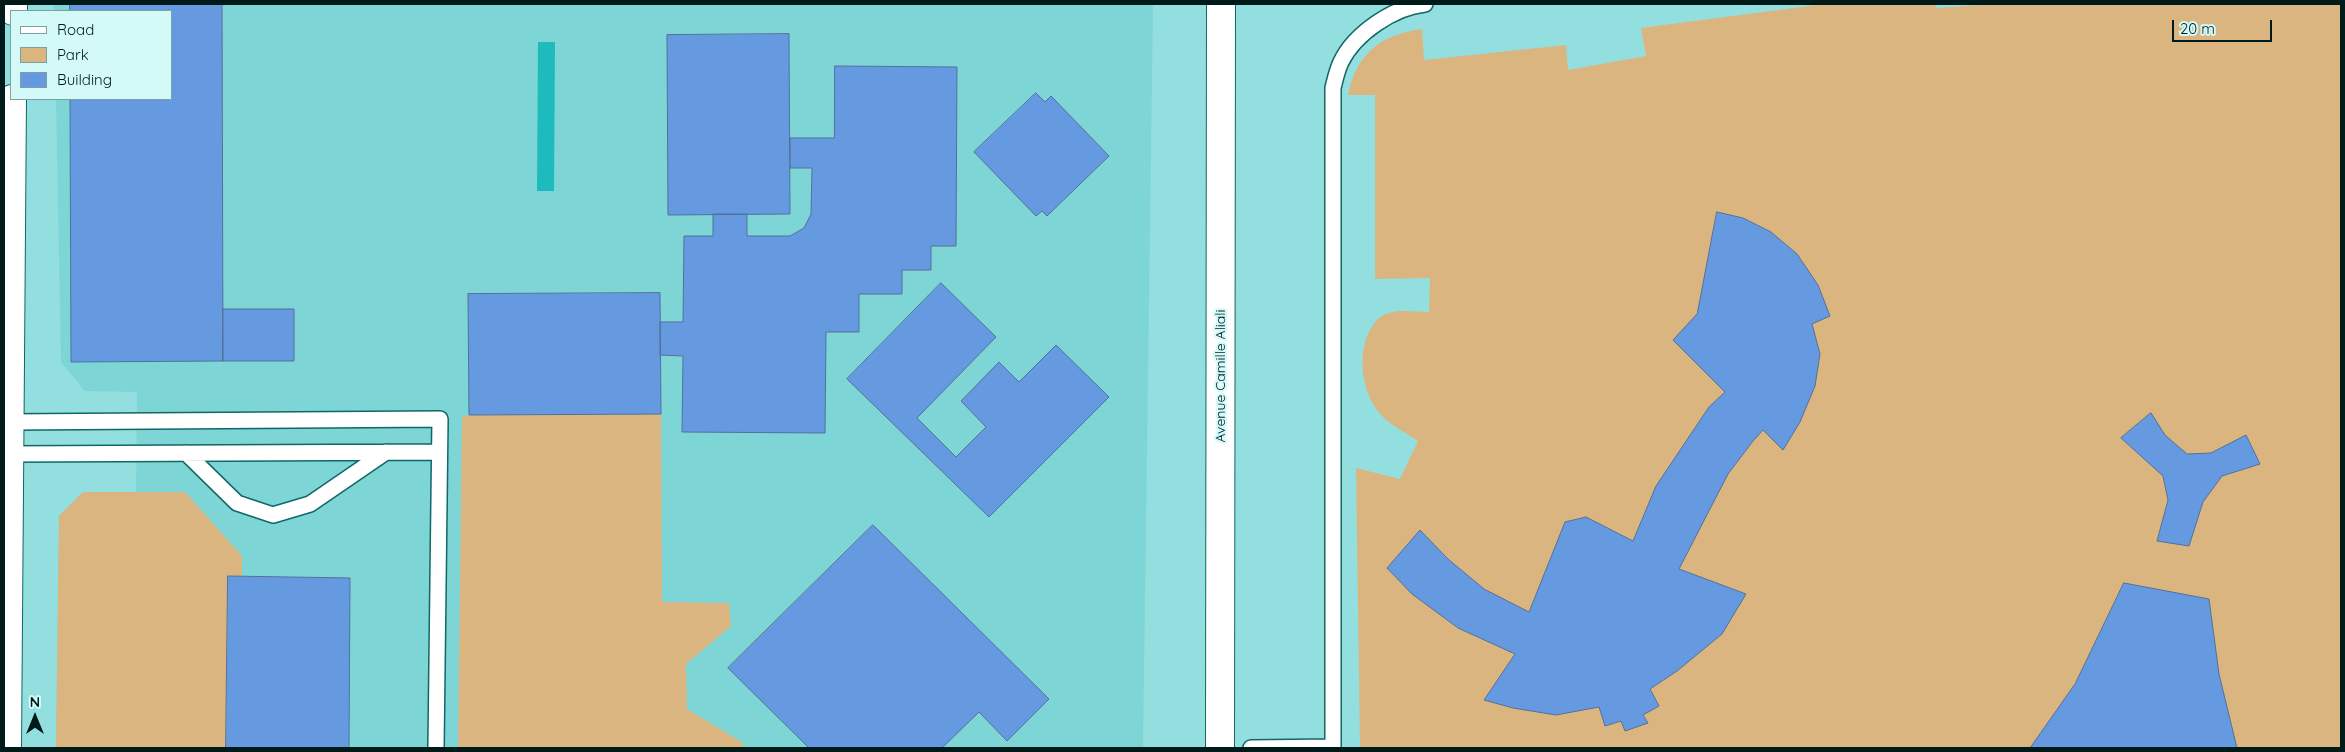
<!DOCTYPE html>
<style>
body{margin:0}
#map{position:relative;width:2345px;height:752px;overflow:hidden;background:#93dfe0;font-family:Quicksand,sans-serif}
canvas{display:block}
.frame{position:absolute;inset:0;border:5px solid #001a1a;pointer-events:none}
.legend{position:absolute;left:10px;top:10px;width:162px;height:90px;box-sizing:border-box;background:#d4f9f9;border:1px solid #7fa0a0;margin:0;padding:6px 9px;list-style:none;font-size:15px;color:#001a1a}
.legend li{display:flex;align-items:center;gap:10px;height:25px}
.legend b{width:25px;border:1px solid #7fa0a0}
.north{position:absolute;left:10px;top:692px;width:50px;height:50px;-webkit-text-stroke:4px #d4f9f9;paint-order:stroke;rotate:0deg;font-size:14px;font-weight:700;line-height:20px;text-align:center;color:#001a1a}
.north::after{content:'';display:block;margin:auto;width:18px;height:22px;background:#001a1a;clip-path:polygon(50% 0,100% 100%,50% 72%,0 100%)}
.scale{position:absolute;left:2172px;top:20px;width:100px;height:22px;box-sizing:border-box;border:2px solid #001a1a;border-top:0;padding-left:6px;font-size:15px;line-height:18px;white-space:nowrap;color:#001a1a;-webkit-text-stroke:4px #d4f9f9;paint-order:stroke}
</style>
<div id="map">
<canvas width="2345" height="752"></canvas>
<div class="frame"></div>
<ul class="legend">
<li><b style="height:6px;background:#fff"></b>Road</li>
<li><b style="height:14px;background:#dab580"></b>Park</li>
<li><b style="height:14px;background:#669ae0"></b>Building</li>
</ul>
<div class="north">N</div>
<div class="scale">20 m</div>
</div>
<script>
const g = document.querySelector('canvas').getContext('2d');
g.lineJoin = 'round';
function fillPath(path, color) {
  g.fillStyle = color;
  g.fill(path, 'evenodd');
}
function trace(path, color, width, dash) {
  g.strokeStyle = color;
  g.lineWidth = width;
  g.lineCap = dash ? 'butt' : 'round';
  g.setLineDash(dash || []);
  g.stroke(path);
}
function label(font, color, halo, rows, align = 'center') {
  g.font = font + ' Quicksand,sans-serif';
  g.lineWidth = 4.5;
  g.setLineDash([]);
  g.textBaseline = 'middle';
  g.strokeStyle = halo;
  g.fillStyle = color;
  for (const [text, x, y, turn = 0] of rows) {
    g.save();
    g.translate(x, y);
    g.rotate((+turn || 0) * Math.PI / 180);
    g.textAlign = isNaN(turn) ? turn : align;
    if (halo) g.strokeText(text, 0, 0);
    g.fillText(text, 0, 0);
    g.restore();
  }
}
const built = new Path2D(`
 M54,4H1153L1143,748H56L59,516L83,492H136L137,392L85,391L61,362L56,99H171V11H54Z`);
const green = new Path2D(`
 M1824,4H1935L1936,8L1993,4H2341V748H1360L1356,468L1400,479L1418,441C1407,433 1392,426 1383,417C1360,395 1354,345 1377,320C1389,307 1413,312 1429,312L1430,278L1375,279V95H1348C1357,53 1380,35 1422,29L1424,60L1566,45L1568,70L1646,56L1641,28Z
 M661,414L662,602L729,603L731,626L686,664L687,709L743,743V748H458L462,417L469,415Z
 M83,492H185L242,556V576L228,577L226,748H56L59,516Z`);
const water = new Path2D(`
 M538,42H555L554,191H537Z`);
const building = new Path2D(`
 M70,4H222L223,361L71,362L70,99H171V11H70Z
 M789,34L790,214L668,215L667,35Z
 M835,66L957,67L956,246H931V270H902V294H859V332H826L825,433L682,432L683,356L660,355V322H683L684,236H713V214H747V236H790L804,228L811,214L812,168H790V138H834Z
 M1036,93L1045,102L1051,96L1109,156L1047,216L1042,211L1036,216L974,152Z
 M1717,212L1743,218L1771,232L1797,254L1818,285L1830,316L1812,324L1820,354L1815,386L1800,422L1783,450L1763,430L1753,441L1728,474L1679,569L1746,594L1722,634L1677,671L1650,689L1659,706L1643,715L1648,723L1625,731L1621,721L1605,726L1599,707L1556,715L1513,708L1484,700L1515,654L1458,628L1412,594L1387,568L1420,530L1448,559L1484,589L1529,612L1565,522L1586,517L1633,541L1656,486L1709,407L1725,392L1673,340L1697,314Z
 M941,283L996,337L917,418L956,457L986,427L961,401L999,362L1019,382L1056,345L1109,397L989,517L847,379Z
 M660,293L661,414L469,415L468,294Z
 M223,309H294V361H223Z
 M2151,413L2165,435L2187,454L2211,453L2246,435L2260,464L2222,476L2203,502L2189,546L2157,541L2168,500L2163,476L2121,438Z
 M873,525L1049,699L1007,741L979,712L942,748H809L728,668Z
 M228,576L350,578L349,748H226Z
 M2124,583L2209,599L2219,674L2237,748H2030L2075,684Z`);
const lane = new Path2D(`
 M9,422L440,419L436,748
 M186,453L237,503L273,515L310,504L386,452
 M9,454L439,452
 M1251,748L1333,747
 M1333,748V88C1335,80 1337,70 1341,62C1355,33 1394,7 1425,4`);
const secondary = new Path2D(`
 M13,11V4
 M7,748L12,99
 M1220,748L1221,4`);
const streetNames = [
 ["Avenue Camille Aliali",1221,376,-90]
];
fillPath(built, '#7dd5d6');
fillPath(green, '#dab580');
fillPath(water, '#1ebbbe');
fillPath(building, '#669ae0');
trace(building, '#52719b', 1);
trace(lane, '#0f6768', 18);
trace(secondary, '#0f6768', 30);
trace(lane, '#fff', 15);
trace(secondary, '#fff', 28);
label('14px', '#001a1a', '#d4f9f9', streetNames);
</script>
